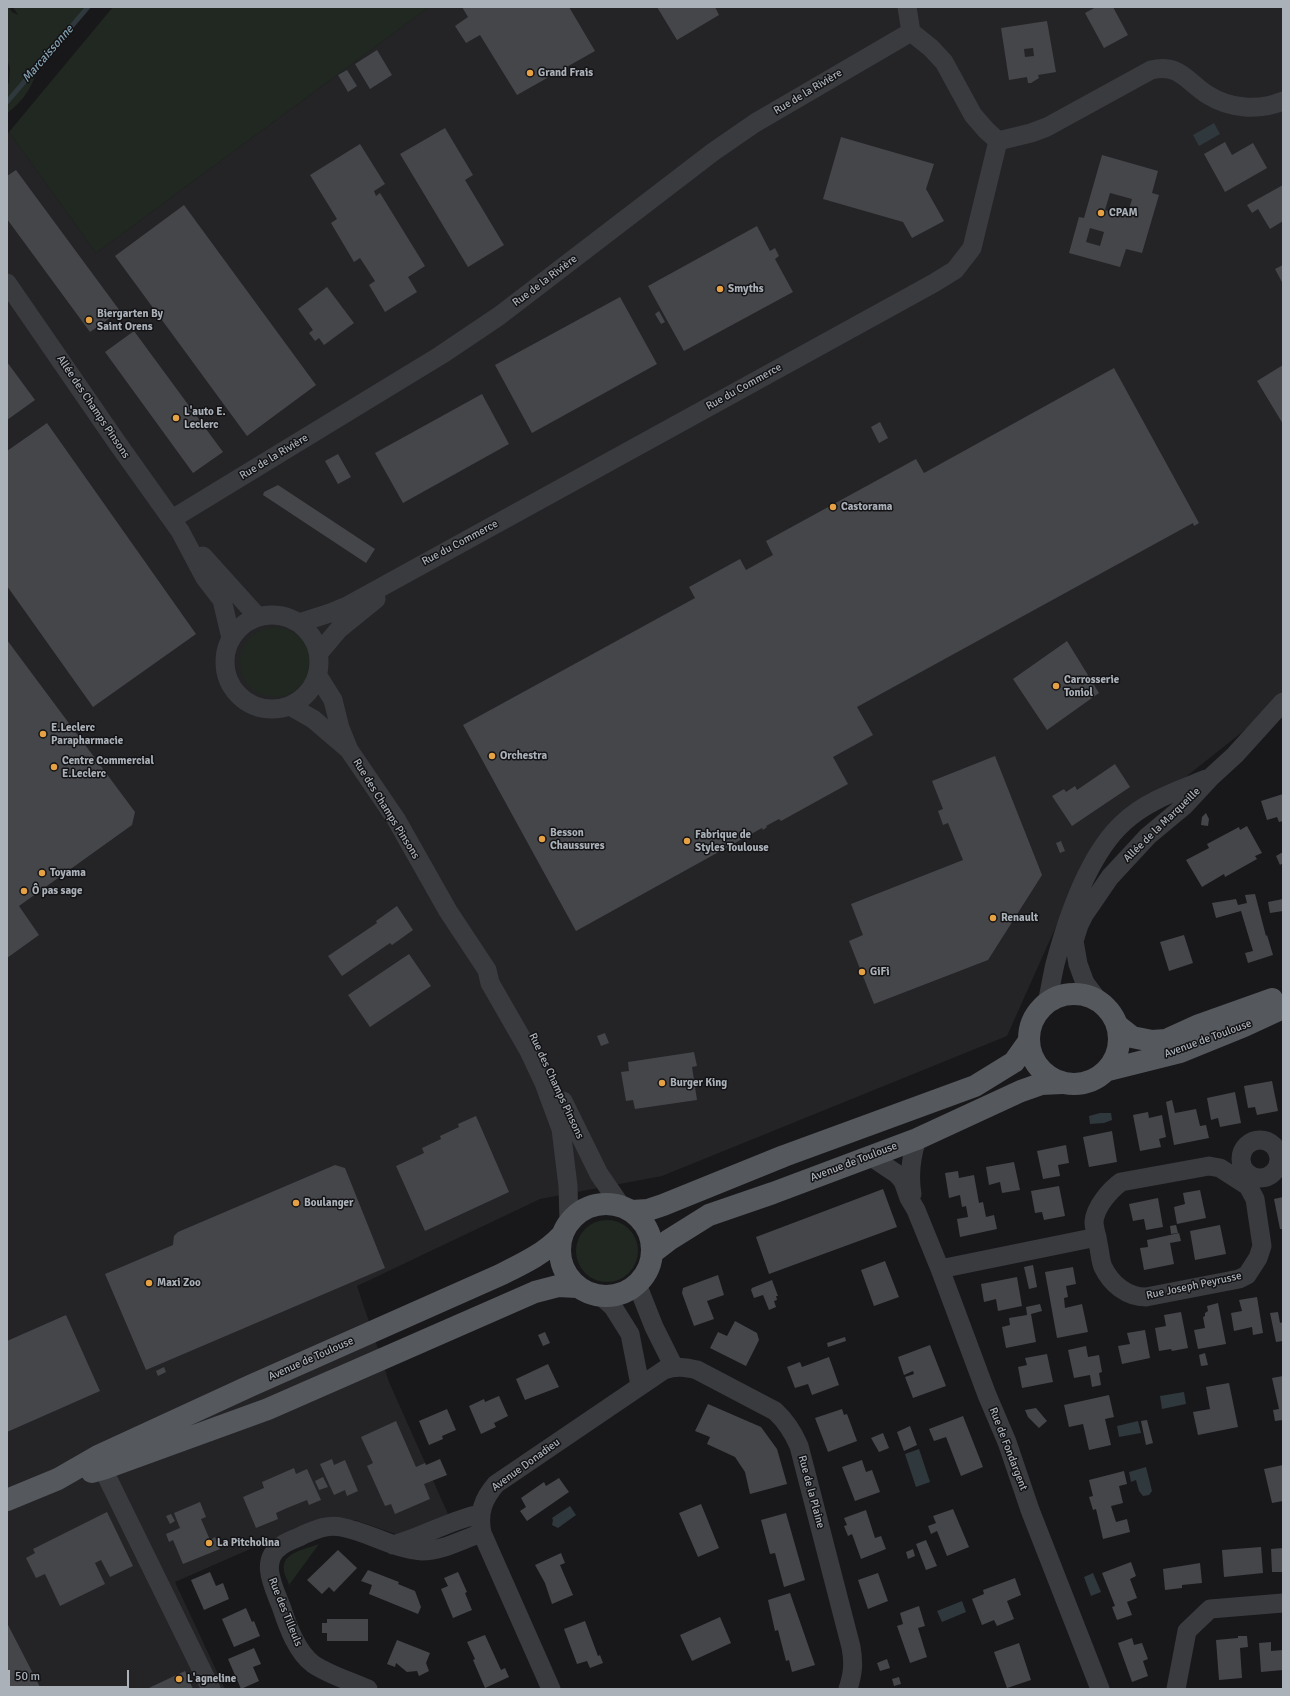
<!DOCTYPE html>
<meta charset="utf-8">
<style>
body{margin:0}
#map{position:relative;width:1290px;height:1696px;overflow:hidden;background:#18181a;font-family:Signika,sans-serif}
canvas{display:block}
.frame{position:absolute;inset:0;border:8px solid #abb1b9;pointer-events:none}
.scale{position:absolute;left:8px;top:1670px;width:121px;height:18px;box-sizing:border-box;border:2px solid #abb1b9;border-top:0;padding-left:5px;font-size:12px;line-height:14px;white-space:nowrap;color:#abb1b9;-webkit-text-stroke:3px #131315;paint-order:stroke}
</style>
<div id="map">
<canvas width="1290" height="1696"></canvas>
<div class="frame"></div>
<div class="scale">50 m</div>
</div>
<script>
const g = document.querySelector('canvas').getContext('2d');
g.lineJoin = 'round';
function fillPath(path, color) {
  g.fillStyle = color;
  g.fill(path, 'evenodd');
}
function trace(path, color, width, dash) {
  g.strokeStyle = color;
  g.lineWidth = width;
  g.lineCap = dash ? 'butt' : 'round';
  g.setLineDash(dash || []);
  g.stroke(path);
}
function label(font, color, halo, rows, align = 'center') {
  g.font = font + ' Signika,sans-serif';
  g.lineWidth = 3;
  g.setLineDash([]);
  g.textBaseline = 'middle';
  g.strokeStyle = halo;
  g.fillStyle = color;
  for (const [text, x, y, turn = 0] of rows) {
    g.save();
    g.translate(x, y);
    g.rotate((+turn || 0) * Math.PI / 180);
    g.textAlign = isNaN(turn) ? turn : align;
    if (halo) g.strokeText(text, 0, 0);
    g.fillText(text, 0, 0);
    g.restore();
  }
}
const built = new Path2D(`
 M429,7H1283V693L1256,721L1113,835L1062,913L1007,1036L662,1176L540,1199L357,1286L389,1382L448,1514L401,1536L355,1520L314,1521L175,1582L225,1689H7V135L9,132L96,253Z`);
const green = new Path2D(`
 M7,7H9L12,12L18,15L13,7H91L38,67C32,87 24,101 7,113V84L9,83L10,68L7,59Z
 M113,7H429L96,253L9,132Z
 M240 662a35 35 0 1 1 70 0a35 35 0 1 1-70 0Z
 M576 1251a31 31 0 1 1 62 0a31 31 0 1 1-62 0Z
 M319,1544L289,1585C288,1580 284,1575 284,1570C281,1552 307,1549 319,1544Z`);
const water = new Path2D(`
 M1214,123L1220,134L1199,146L1193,135Z
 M1100,1113H1111L1112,1120L1104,1123L1090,1124L1089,1116Z
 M1184,1392L1186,1404L1162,1409L1160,1396Z
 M1138,1421L1141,1433L1119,1437L1117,1426Z
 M919,1449L930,1482L916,1487L905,1454Z
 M1146,1467L1152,1491L1149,1495L1143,1496L1139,1491L1136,1480L1131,1482L1129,1472Z
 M570,1506L576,1515L558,1528L552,1525L553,1520L552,1518Z
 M1093,1573L1101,1592L1091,1596L1084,1577Z
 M962,1601L966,1612L942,1622L937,1611Z`);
const stream = new Path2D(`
 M7,102L88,7`);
const building = new Path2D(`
 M462,7H569L595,51L517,95L480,35L466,43L455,26L468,17Z
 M657,7H715L719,15L677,40Z
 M1096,7H1113L1128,35L1104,48L1085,13Z
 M1047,21L1056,72L1038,75L1039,78L1031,83H1028L1027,77L1009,80L1001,28ZM1033,48L1034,56L1025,57L1024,49Z
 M377,50L392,75L370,89L355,64Z
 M347,70L357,86L348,92L338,75Z
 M445,128L473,175L465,180L504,245L468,267L400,154Z
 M841,137L934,164L926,189L944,221L912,238L903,222L823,199Z
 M1225,142L1232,155L1253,143L1267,168L1225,192L1204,154Z
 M360,144L385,184L374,191L376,196L380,193L425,266L408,277L417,292L385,312L369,285L375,281L360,258L354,262L331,223L337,219L310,175Z
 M1102,155L1158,171L1152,193L1159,195L1142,253L1126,249L1120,267L1069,253L1079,217L1084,218ZM1110,193L1132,199L1127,216L1105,210ZM1090,228L1104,232L1100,246L1086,242Z
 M16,170L120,311L90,332L7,219V176Z
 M1283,185V221L1270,229L1258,209L1252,213L1247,205Z
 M184,205L316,385L247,436L115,256Z
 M757,226L770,251L775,248L779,256L775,259L793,292L684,351L648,286Z
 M1283,265V284L1275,269Z
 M327,287L354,323L324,345L319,338L315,341L309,333L313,330L298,309Z
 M620,297L657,364L532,433L495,365Z
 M659,311L665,322L661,324L655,314Z
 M134,331L223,452L193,473L105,352Z
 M7,362L35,400L7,420Z
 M1283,365V424L1257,381Z
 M1114,368L1199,523L1194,526L1193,523L857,707L873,735L833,757L848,784L781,821L779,819L766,826L767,827L763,830L762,828L576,931L463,725L695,598L689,587L740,559L746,570L773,555L766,541L916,459L924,473Z
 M482,394L509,444L403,503L375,453Z
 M880,422L888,438L879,443L871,427Z
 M47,423L196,634L93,707L7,586V451Z
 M338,454L351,477L338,484L325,461Z
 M278,485L375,549L366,563L263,495L264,492Z
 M7,640L135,812L132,825L19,906L39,935L7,958Z
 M1067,641L1099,693L1047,730L1013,679Z
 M995,756L1042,875L988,960L874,1004L849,941L863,935L851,904L963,860L948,823L943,825L938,811L943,809L932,781Z
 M1115,764L1130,787L1072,826L1052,796L1064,789L1066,792L1075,786L1077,790Z
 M1283,794V821L1279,822L1277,817L1267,820L1261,801Z
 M1206,813L1209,819L1208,826L1201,825L1202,817Z
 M1247,826L1262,853L1255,856L1257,859L1225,877L1224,874L1202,887L1186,860L1209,848L1207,844L1239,827L1240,830Z
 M1061,841L1065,851L1060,853L1056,843Z
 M1283,852V863L1280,865L1276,856Z
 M1255,894L1266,936L1267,935L1273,955L1248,963L1245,953L1253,951L1241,911L1216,918L1212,903L1236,899L1238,905L1247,903L1245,895Z
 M1283,899V911L1270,913L1268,902Z
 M397,906L413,930L392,945L390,943L342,976L328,956L377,923L376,921Z
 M1184,935L1193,963L1169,971L1160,942Z
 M409,954L431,986L370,1027L348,995Z
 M605,1033L609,1043L601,1046L597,1036Z
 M694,1052L697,1066L692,1067L697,1100L635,1109L633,1100L626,1101L621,1072L629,1071L628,1062Z
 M1272,1081L1278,1111L1257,1115L1255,1107L1248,1108L1244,1086Z
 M1235,1092L1241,1123L1220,1127L1218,1118L1211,1120L1207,1098Z
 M1172,1100L1175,1113L1196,1109L1200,1126L1206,1125L1209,1138L1174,1145L1166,1102Z
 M1148,1112L1149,1118L1162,1115L1166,1137L1159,1139L1161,1147L1140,1151L1133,1115Z
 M476,1116L509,1192L425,1231L396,1166L424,1153L422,1148L441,1139L440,1136L459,1127L458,1124Z
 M1112,1131L1117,1162L1089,1167L1083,1137Z
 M1066,1145L1069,1163L1058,1165L1060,1176L1043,1179L1037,1151Z
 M1014,1162L1020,1190L1002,1193L1000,1182L989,1185L986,1167Z
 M335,1165L345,1168L385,1268L146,1370L105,1274L173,1245L174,1236L178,1232Z
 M958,1171L959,1178L974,1175L979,1203L983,1202L986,1217L994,1215L997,1229L960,1237L957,1219L968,1217L966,1206L962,1207L960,1195L949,1198L945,1173Z
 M1059,1186L1065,1216L1044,1220L1042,1212L1035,1213L1031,1191Z
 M883,1189L897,1227L769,1274L756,1237Z
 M1200,1190L1206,1218L1177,1224L1174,1207L1185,1204L1183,1193Z
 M1283,1197V1229H1280L1274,1199Z
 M1158,1198L1163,1227L1146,1230L1144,1219L1133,1221L1129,1204Z
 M1176,1225L1178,1233L1171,1234L1170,1226Z
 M1220,1225L1226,1254L1195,1260L1190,1231Z
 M1179,1233L1181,1241L1170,1243L1174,1264L1144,1270L1140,1248L1148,1247L1147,1240Z
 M885,1261L899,1297L874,1306L861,1270Z
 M1033,1265L1037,1287L1029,1289L1024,1267Z
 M1073,1267L1076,1284L1066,1286L1068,1297L1064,1298L1065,1308L1082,1304L1088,1332L1057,1338L1045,1272Z
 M718,1275L724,1295L707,1301L714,1319L694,1326L682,1293L683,1288Z
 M1017,1277L1022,1306L998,1311L996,1299L984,1302L981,1284Z
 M772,1280L778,1296H776L777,1300L774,1301L776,1307L769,1310L763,1295L754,1298L751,1290L752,1288Z
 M1257,1297L1263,1333L1253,1335L1252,1327L1234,1331L1231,1313L1242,1311L1239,1300Z
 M1218,1303L1226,1344L1198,1349L1194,1330L1205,1328L1203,1317L1205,1316V1313L1208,1311L1207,1306Z
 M1040,1304L1042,1311L1031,1314L1036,1342L1006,1348L1002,1327L1010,1325L1009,1318L1027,1315L1026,1307Z
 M1181,1312L1188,1348L1172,1351L1171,1349L1159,1351L1155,1328L1166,1326L1164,1315Z
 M1278,1312L1280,1323L1283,1322V1341L1276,1342L1270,1313Z
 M66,1315L100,1391L7,1432V1341Z
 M735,1321L757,1333L759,1340L746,1366L710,1348L718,1332L727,1336Z
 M1145,1330L1150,1358L1122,1364L1118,1346L1130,1344L1127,1333Z
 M545,1332L550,1343L543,1346L538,1335Z
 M845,1337L846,1341L828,1347L827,1343Z
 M930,1345L946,1386L913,1398L905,1377L914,1374L913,1371L904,1375L898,1357Z
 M1086,1346L1088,1357L1099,1355L1102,1372L1099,1373L1101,1385L1092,1387L1090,1375L1074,1378L1068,1350Z
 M1205,1353L1208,1365L1201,1366L1199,1355Z
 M1047,1354L1053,1382L1022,1388L1018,1367L1027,1365L1025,1358Z
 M829,1357L839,1385L812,1395L808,1384L795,1388L787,1367L800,1362L802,1367Z
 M548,1364L559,1387L525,1400L516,1379Z
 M164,1367L166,1372L158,1376L156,1371Z
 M1283,1376V1420L1275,1421L1273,1410L1279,1409L1272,1378Z
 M1229,1383L1238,1427L1198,1435L1193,1412L1210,1409L1206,1387Z
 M1109,1395L1114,1417L1105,1419L1111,1445L1089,1450L1083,1424L1069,1427L1064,1405Z
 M499,1396L508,1416L494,1423L496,1427L481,1434L469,1406L484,1399L485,1402Z
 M708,1404L761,1427L777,1449L787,1484L750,1494L745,1472L735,1457L707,1444L710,1437L695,1431Z
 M1036,1408L1047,1421L1039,1428L1028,1417L1025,1410Z
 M447,1409L456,1430L442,1436L443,1439L429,1445L419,1421Z
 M842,1409L844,1415L847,1414L857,1441L828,1452L815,1418Z
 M963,1416L983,1467L961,1476L946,1437L934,1441L929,1429Z
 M1147,1420L1153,1443L1146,1445L1141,1421Z
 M396,1421L416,1467L425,1463L426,1465L440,1459L447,1475L424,1484L430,1499L395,1514L391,1504L385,1506L367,1466L373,1463L361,1437Z
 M910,1426L917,1445L904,1451L897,1432Z
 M883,1433L889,1448L879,1452L871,1438Z
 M332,1459L334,1465L345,1460L358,1491L347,1496L345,1490L334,1495L320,1464Z
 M862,1460L866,1472L872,1470L880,1492L855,1501L842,1467Z
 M1283,1465V1501L1272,1503L1264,1469Z
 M294,1468L296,1474L307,1469L321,1500L309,1505L307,1500L287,1508L276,1513L278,1519L256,1528L243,1497L264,1488L262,1482Z
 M1124,1471L1127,1484L1119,1486L1123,1503L1111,1506L1116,1522L1127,1519L1130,1532L1103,1539L1096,1509L1093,1510L1089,1497L1093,1496L1089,1480Z
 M323,1477L328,1487L319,1490L315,1481Z
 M559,1478L569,1492L527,1521L520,1511L526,1507L521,1498L544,1482L546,1486Z
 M200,1502L206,1517L201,1519L210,1540L215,1537L220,1549L183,1564L173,1540L169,1542L166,1534L180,1528L174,1513Z
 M701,1504L719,1548L698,1557L679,1513Z
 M953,1509L969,1547L947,1556L937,1531L931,1534L928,1526L936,1523L933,1516Z
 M866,1510L875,1538L881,1536L886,1549L861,1559L852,1534L848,1536L844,1526L847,1525L844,1518Z
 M107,1512L133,1566L110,1577L101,1560L95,1563L105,1584L60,1606L45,1574L36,1578L26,1558L35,1553L33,1549Z
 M786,1513L805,1580L784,1587L775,1553L770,1554L761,1520Z
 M171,1514L175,1521L170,1524L166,1516Z
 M926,1540L937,1566L926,1570L916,1544Z
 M1261,1547L1263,1573L1224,1577L1222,1550Z
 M1283,1548V1572H1272L1271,1549Z
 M913,1549L915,1556L908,1559L906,1552Z
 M338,1550L357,1568L334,1592L329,1587L322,1594L307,1580Z
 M561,1553L565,1563L560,1565L573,1595L552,1604L545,1583L535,1565Z
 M1131,1562L1136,1576L1130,1579L1137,1598L1127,1602L1132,1615L1117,1620L1112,1607L1115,1606L1102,1573Z
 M1200,1563L1202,1583L1182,1585V1588L1165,1590L1163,1569Z
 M368,1570L399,1582L398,1584L415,1591L421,1607L418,1614L369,1594L372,1585L361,1581Z
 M210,1572L216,1586L223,1583L229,1599L204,1610L191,1580Z
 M458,1572L467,1592L465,1593L472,1610L453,1618L441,1589L448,1586L444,1578Z
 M878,1573L888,1601L868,1609L858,1580Z
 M1015,1578L1021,1595L1007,1601L1014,1619L997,1626L994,1620L982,1625L972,1599L984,1594L983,1590Z
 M790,1593L815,1665L792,1672L789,1660L786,1661L778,1630L775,1631L768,1600Z
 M919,1606L925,1626L918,1628L927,1657L910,1663L897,1626L903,1624L900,1613Z
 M246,1608L252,1622L254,1621L260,1636L234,1647L222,1619Z
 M720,1617L731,1643L692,1661L680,1635Z
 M327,1619H368V1641H327V1633H322V1623H327Z
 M585,1621L598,1656L600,1655L603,1663L590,1668L587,1661L577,1664L564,1629Z
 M7,1623L40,1687L36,1689H7Z
 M485,1635L501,1670L505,1668L509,1677L485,1688L473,1660L475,1659L467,1642Z
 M1238,1636H1247L1248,1647L1240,1648L1242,1678L1219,1680L1216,1640L1238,1638Z
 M1132,1638L1134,1645L1142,1643L1148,1659L1143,1661L1148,1676L1132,1682L1118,1643Z
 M397,1640L430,1653L426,1663L429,1671L419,1676L417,1671L407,1672L396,1663L395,1667L387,1664Z
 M1271,1642V1651L1283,1650V1670L1261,1672L1259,1643Z
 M1019,1643L1031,1680L1007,1688L994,1652Z
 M254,1648L261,1664L253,1667L259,1681L241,1689L228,1659Z
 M887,1659L890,1668L880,1671L877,1663Z
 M185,1671L193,1689H147L153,1686Z
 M899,1677L901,1684L894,1686L892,1679Z`);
const minor = new Path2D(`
 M907,7L911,32L931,48L944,62L973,115L986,130L998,141
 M998,141L1031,133L1047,127L1151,70C1180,63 1187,82 1208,95C1230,109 1259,111 1283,101
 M7,283L118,444L180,531L205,578L222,600L231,638
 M172,519L441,355L499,316L713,152L755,123L911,32
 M203,556L258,617
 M225 662a47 47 0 1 1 94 0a47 47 0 1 1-94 0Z
 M299,623L330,613L347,606L934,283L955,270L972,248L998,141
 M319,653L339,629L376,599
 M318,676L333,700L340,728L349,750L396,819L448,911L487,970L490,983L529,1051L544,1083L561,1129L568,1186L569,1222
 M290,706L313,719L347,748
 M1097,999L1085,983L1078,964L1074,941L1079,925L1084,915L1110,877L1148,836L1184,806L1211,777L1235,755L1283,702
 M1047,1003C1050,990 1052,977 1055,964C1067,919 1088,855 1123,823C1146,801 1177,791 1206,779
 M563,1101L599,1174L621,1206
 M1241 1159a19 19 0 1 1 38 0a19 19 0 1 1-38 0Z
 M870,1156L897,1174L903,1181L909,1198L916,1210L940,1269L987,1395L1007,1442L1030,1510L1100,1689
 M1209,1166L1220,1168L1248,1186L1255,1199L1262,1246L1258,1258L1247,1275L1239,1279L1146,1297C1127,1297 1111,1284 1103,1267C1100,1260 1100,1251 1098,1243C1097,1236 1094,1228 1094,1222C1095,1207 1110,1190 1121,1182Z
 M912,1194C909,1176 911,1157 917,1139
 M940,1269L1097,1237
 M637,1284L654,1327L674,1367
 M601,1296L613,1307L630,1334L640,1385
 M103,1469L211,1689
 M393,1545C423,1537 450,1520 480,1514
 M368,1689C350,1681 329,1675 313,1664C297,1652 288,1627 282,1609C275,1589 258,1561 281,1546C287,1541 296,1539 303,1535C315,1530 327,1524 341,1527C369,1532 393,1549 422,1551C443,1551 463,1539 482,1533
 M551,1689L482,1533C478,1513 483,1499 496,1484L664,1370C676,1366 685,1367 697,1370L775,1411C787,1422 793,1432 799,1446L851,1647C854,1664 853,1673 848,1689
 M1176,1689L1187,1631L1210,1609L1283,1603`);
const major = new Path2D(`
 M1029 1039a45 45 0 1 1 90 0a45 45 0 1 1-90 0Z
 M1118,1026L1132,1037L1152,1041L1166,1040L1199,1025L1272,999
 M1108,1070L1180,1052L1244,1026L1283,1008
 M560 1250a46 46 0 1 1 92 0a46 46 0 1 1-92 0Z
 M632,1211L648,1210L663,1205L784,1156L975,1086L1014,1062L1029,1041
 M652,1253L669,1240L709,1215L773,1193L917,1139L1021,1091L1041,1084L1062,1083
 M92,1472L103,1469L268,1409L535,1292L558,1286L577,1287
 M7,1500L58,1479L98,1456L250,1386L500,1275C522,1264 544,1254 561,1236`);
const markers = [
 [530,73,4,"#e6a144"],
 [1101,213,4,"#e6a144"],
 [720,289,4,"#e6a144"],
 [89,320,4,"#e6a144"],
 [176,418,4,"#e6a144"],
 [833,507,4,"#e6a144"],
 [1056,686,4,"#e6a144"],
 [43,734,4,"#e6a144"],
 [492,756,4,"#e6a144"],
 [54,767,4,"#e6a144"],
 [542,839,4,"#e6a144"],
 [687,841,4,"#e6a144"],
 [42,873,4,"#e6a144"],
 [24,891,4,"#e6a144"],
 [993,918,4,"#e6a144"],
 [862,972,4,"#e6a144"],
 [662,1083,4,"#e6a144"],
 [296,1203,4,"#e6a144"],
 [149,1283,4,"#e6a144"],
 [209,1543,4,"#e6a144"],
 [179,1679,4,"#e6a144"]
];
const poiNames = [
 ["Grand Frais",538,73],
 ["CPAM",1109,213],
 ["Smyths",728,289],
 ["Biergarten By",97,314],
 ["Saint Orens",97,327],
 ["L'auto E.",184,412],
 ["Leclerc",184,425],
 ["Castorama",841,507],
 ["Carrosserie",1064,680],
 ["Toniol",1064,693],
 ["E.Leclerc",51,728],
 ["Parapharmacie",51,741],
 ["Orchestra",500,756],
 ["Centre Commercial",62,761],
 ["E.Leclerc",62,774],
 ["Besson",550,833],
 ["Chaussures",550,846],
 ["Fabrique de",695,835],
 ["Styles Toulouse",695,848],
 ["Toyama",50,873],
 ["Ô pas sage",32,891],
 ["Renault",1001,918],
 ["GiFi",870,972],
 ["Burger King",670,1083],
 ["Boulanger",304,1203],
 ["Maxi Zoo",157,1283],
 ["La Pitcholina",217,1543],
 ["L'agneline",187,1679]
];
const streetNames = [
 ["Rue de la Rivière",808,92,-31],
 ["Rue de la Rivière",545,281,-37],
 ["Rue du Commerce",744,387,-29],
 ["Allée des Champs Pinsons",93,407,56],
 ["Rue de la Rivière",274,457,-31],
 ["Rue du Commerce",460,543,-28],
 ["Rue des Champs Pinsons",386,809,58],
 ["Allée de la Marqueille",1162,825,-44],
 ["Avenue de Toulouse",1208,1039,-20],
 ["Rue des Champs Pinsons",556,1086,65],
 ["Avenue de Toulouse",854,1162,-21],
 ["Rue Joseph Peyrusse",1194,1286,-12],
 ["Avenue de Toulouse",311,1359,-24],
 ["Rue de Fondargent",1008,1449,69],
 ["Avenue Donadieu",526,1465,-36],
 ["Rue de la Plaine",811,1492,75],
 ["Rue des Tilleuls",285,1612,68]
];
const waterNames = [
 ["Marcaissonne",48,54,-49]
];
fillPath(built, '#242427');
fillPath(green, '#202821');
fillPath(water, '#2f383d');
trace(stream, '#2f383d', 5);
fillPath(building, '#45464a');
trace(minor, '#393b3f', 19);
trace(major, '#55585d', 22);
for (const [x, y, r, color] of markers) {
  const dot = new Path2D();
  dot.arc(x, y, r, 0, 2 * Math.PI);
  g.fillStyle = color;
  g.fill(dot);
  trace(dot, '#131315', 1.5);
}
label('bold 11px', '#abb1b9', '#131315', poiNames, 'left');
label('11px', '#abb1b9', '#131315', streetNames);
label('italic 12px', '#85a0b1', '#131315', waterNames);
</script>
